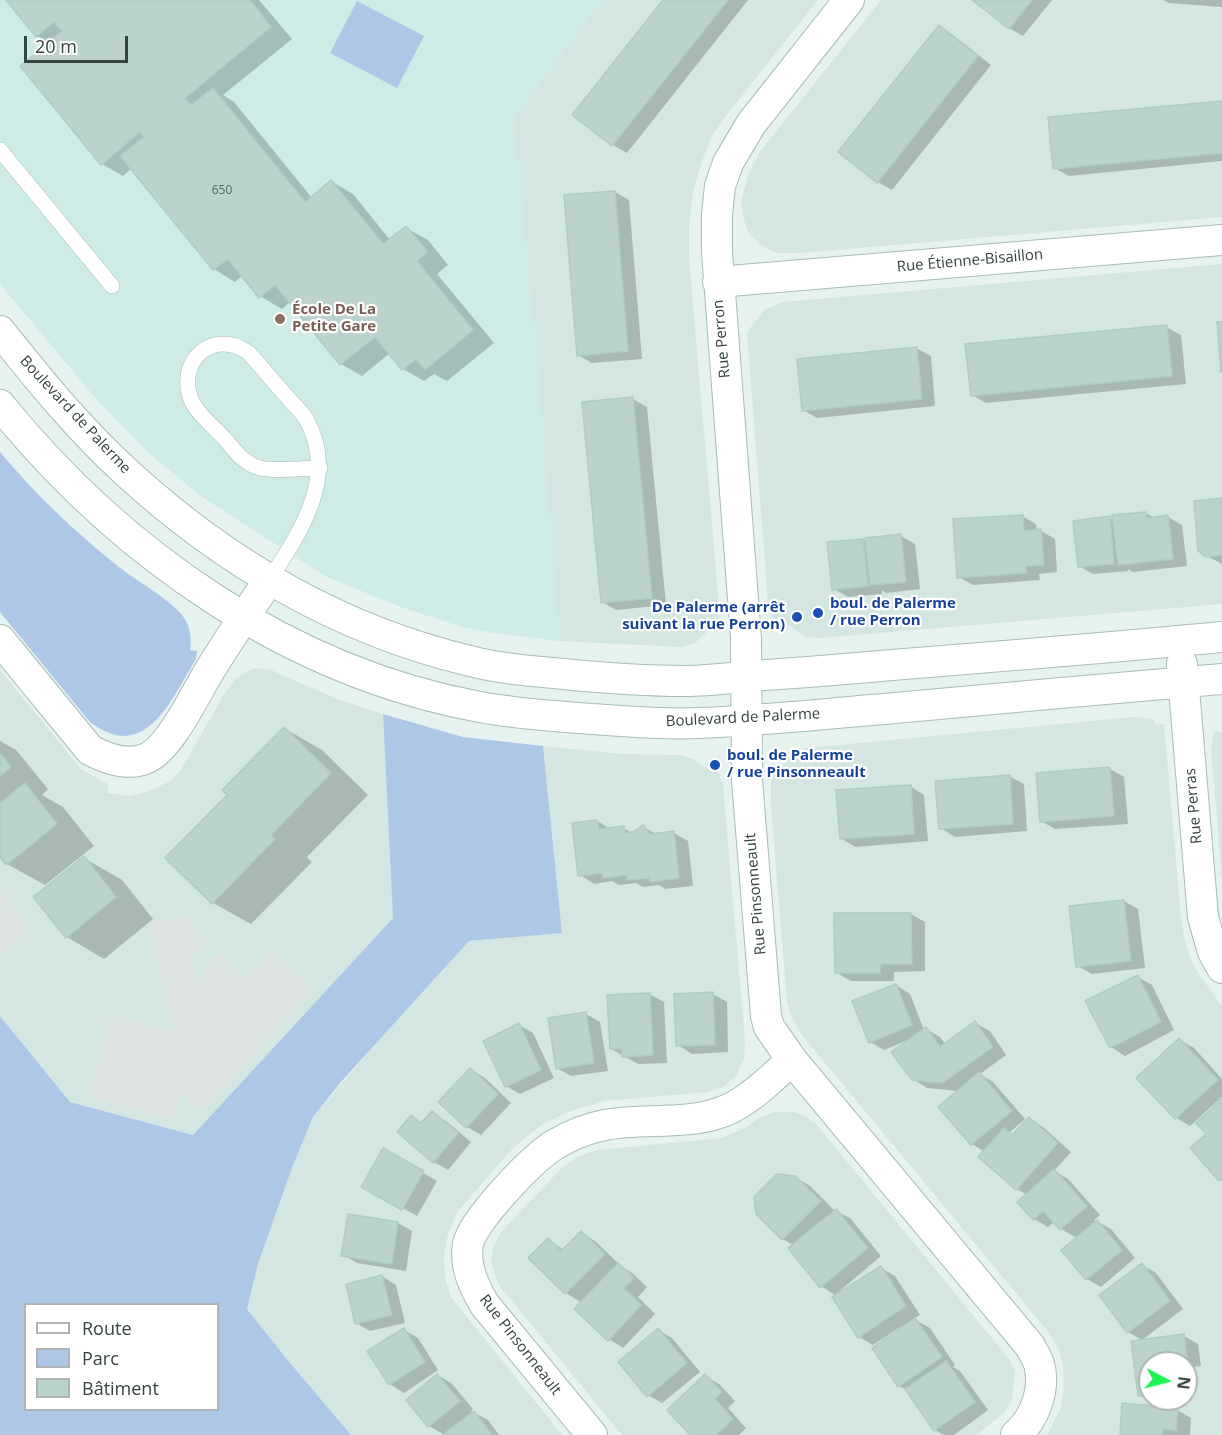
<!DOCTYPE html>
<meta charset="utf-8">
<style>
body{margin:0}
#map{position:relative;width:1222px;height:1435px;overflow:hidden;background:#e5f2ef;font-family:"Open Sans",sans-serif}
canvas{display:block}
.legend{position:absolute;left:24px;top:1303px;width:195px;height:108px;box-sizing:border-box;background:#fff;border:2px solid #aeb4b3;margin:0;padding:8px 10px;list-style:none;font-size:18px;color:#354440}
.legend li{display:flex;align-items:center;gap:12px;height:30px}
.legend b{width:30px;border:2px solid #aeb4b3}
.north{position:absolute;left:1138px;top:1351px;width:60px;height:60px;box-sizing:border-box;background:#fff;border:2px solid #aeb4b3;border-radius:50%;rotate:97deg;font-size:16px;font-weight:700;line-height:24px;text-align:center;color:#354440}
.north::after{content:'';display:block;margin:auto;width:21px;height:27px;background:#19f551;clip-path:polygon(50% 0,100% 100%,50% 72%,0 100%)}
.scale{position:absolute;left:24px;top:36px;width:104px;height:27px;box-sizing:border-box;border:3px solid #354440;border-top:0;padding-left:8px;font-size:18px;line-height:21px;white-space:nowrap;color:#354440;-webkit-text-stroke:4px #fff;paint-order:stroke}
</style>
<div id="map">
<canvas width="1222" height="1435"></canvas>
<ul class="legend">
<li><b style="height:8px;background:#fff"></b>Route</li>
<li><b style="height:16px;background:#aec7e6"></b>Parc</li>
<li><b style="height:16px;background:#bbd3cc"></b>Bâtiment</li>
</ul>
<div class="north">N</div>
<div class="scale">20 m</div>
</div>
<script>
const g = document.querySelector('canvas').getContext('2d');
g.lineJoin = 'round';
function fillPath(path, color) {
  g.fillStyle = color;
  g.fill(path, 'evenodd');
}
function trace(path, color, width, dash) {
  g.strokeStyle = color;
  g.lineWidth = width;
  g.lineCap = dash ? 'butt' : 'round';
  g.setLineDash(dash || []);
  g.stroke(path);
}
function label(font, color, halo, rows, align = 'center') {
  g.font = font + ' "Open Sans",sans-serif';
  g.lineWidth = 4.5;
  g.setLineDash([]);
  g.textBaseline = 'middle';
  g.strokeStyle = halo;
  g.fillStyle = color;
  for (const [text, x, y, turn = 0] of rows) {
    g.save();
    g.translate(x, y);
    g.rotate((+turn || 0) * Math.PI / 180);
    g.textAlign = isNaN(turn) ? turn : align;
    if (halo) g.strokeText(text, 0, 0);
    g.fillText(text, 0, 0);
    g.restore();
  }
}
const residential = new Path2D(`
 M601,0H818L725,117L712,136L702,161L693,192L689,226V258L720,618L719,626L710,623L705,634L694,644L680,647L559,641L536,353L513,118Z
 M881,0H1222V217L800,253H776L761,245L748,232L743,216L741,202L748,176L759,153Z
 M1222,264V604L820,638L806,637L783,621L777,626L772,619L768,603L747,332L765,309L783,302Z
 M255,668L271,670L337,699L383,714L393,918L193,1135L70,1102L0,1016V670L81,769L109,785L107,793L130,796L146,792L171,781L182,768L223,696L235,679Z
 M1134,717L1147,718L1153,719L1156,724H1164L1181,918L1184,937L1190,958L1198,973L1222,1006V1435H1047L1060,1410L1064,1391L1063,1367L1059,1349L1046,1329L801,1034L791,1015L787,1002L771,804V782L776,764L782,767L791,756L806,748ZM1150,1363H1186V1399H1150Z
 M1214,731L1222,733V879L1211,749Z
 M543,746L622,754L680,755L693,759L711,771L716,768L723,785L745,1042L744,1058L736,1076L723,1087L707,1092L605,1101L568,1112L543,1124L514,1147L458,1211L448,1234L444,1255L445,1278L451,1297L562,1435H351L286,1358L247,1309L258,1264L292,1168L313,1117L380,1039L469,941L562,932Z
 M775,1112H793L804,1115L816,1124L1009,1359L1015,1372L1012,1400L1005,1412L976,1435H622L498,1284L491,1261L493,1248L500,1233L562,1168L577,1157L597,1150L722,1138L745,1128L760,1117Z`);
const education = new Path2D(`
 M0,0H601L513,118L536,353L559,641L494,633L462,627L398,606L325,576L202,497L150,454L97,400L0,284Z`);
const green = new Path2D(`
 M357,1L424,36L397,88L330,53Z
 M0,452C35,494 76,533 119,567C137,581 168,598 182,615C190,626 192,636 190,650L197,651L196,659C172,698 146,765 90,722L0,612Z
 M383,714L463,737L543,746L562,933L469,941L341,1082L313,1117L292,1168L258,1264L247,1309L286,1358L351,1435H0V1016L70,1102L193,1135L393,918ZM218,1304V1410H26V1304Z`);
const parking = new Path2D(`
 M0,890L31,929L0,955Z
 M184,917L208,942L190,957L196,981L219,953L244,979L272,951L313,989L202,1111L180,1092L174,1120L88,1096L111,1015L173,1031L148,922Z`);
const shadow = new Path2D(`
 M8,0H259L292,39L223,95L234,102L312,198L332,182L353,194L390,240L406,228L428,240L448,265L437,274L494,343L447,381L434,374L424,381L403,369L390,353L362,376L341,364L291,301L282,309L260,296L243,275L235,282L214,269L132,168L123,176L102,164L50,43L37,36Z
 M665,0H748L627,153L613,145Z
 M974,0H1052L1023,36L1009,28Z
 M1163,0H1222V7L1169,3Z
 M939,27L953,35L991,65L892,190L878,182L840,152Z
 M1222,102V161L1069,176L1054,168Z
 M615,192L629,200L642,359L592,363L578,355Z
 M1166,327L1181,335L1186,384L986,403L972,395Z
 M916,348L931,356L935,406L817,418L803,410Z
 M633,399L647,407L666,605L616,610L602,602Z
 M1222,499V564L1207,556Z
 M1146,513L1154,518L1168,517L1182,525L1187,566L1133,572L1128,569V571L1093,574L1079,566L1110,518L1114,521Z
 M1022,516L1036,524L1037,531H1041L1055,539L1057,572L1039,574L1040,580L973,585L959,577Z
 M901,536L915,544L920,589L886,593L882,590V594L848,597L834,589L863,540L867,543Z
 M284,728L322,750L368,795L307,857L312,862L251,924L213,903L229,795Z
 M0,741L16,750L48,789L42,795L63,807L94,846L45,885L7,864L0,854Z
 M1110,769L1124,777L1128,824L1055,829L1041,821Z
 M1009,776L1024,784L1027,831L955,837L941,828Z
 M910,786L924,795L928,841L855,847L841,838Z
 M597,821L611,829L623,828L634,834L643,826L657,835L674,833L688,841L693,886L665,889L659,885L643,887L636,883L619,885L612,881L594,884L580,875Z
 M84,858L122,880L153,919L104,959L67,937Z
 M1124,901L1138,909L1145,968L1092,974L1078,966Z
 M911,914L925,922V971L894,972V981H851L837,973Z
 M1138,977L1152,985L1174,1030L1125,1056L1111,1047Z
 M896,985L910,994L924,1030L926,1029L940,1037L946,1045L975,1023L990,1031L1006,1055L980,1074L993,1082L1025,1119L1009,1133L1014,1136L1029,1119L1043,1127L1071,1152L1054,1171L1068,1179L1100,1215L1094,1220L1111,1229L1135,1258L1101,1287L1087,1279L1077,1238L1061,1229L1054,1222L1048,1227L1034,1219L1027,1195L1017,1189L985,1152L972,1144L959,1091L927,1088L913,1079L908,1040L884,1050L870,1042Z
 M649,994L664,1002L667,1063L638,1064L611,1049Z
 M713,994L727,1002L728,1052L692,1054L678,1045Z
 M586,1014L600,1022L608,1071L571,1076L557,1068Z
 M519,1025L533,1033L554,1078L520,1094L506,1086Z
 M1180,1040L1194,1048L1222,1079V1097L1190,1126L1176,1118L1139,1078Z
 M471,1070L485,1078L511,1103L481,1135L467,1127L441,1102Z
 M432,1113L446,1121L471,1142L448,1170L434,1162L399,1132L411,1117L423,1123Z
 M383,1150L437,1181L417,1216L363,1186Z
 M795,1177L810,1186L835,1211L850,1218L881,1256L835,1295L821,1286L793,1245L783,1239Z
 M350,1215L398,1223L412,1231L406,1271L357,1263L343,1255Z
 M581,1233L595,1241L618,1263L617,1264L632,1273L647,1287L638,1297L655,1314L623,1348L609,1339L582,1303L566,1293L530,1258L548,1240L564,1250Z
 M1142,1265L1156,1273L1183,1309L1142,1340L1128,1332Z
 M881,1268L895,1276L920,1315L913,1319L930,1328L955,1365L953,1367L960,1371L988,1410L954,1435H944L935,1430L908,1391L899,1386L904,1328L902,1326L873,1345L859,1337Z
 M382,1276L396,1285L405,1323L370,1331L356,1323Z
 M404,1330L418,1338L438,1370L404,1393L390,1384Z
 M658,1330L672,1338L700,1372L662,1403L648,1395Z
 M1184,1336L1198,1344L1201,1366L1186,1368V1363H1150V1399L1183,1400L1153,1403L1139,1395L1133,1342Z
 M438,1375L452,1384L473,1409L471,1411L488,1420L499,1435H445L429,1426L408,1400Z
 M705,1376L719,1384L735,1401L728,1408L746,1428L739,1435H692Z
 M1177,1410L1191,1418L1190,1435H1121Z`);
const building = new Path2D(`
 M6,0H250L271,27L185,98L191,105L213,88L305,202L331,180L383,244L406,226L428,252L417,261L473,330L425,370L416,359L402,370L375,337L340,365L275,285L259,298L228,259L213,270L120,156L144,137L140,132L101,165L20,66L62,31L54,22L36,37Z
 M663,0H728L612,146L572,115Z
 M972,0H1032L1009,29Z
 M939,25L978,56L877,183L838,152Z
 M1222,101V153L1053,169L1048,117Z
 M615,191L628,351L577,356L564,195Z
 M1217,322H1222V372H1221Z
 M1167,325L1172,376L971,396L965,344Z
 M917,347L922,399L802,411L797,359Z
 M633,397L652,598L601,603L582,402Z
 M1222,498V555L1206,557L1198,551L1194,501Z
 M1146,512L1147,518L1168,515L1173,559L1118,565L1112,515Z
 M1023,515L1024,531L1041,529L1044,565L1026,566V573L957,578L953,519Z
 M1110,516L1114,564L1078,567L1073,521Z
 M901,534L906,582L870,585L865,538Z
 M863,539L868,586L832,590L827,542Z
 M284,727L331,773L271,835L275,839L212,904L165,858L227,795L222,790Z
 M0,753L11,767L0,776Z
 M1110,767L1114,816L1040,822L1036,773Z
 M1010,775L1013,824L939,829L935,781Z
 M25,783L57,824L6,865L0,857V803Z
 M911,785L914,834L840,839L836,790Z
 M597,820L599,829L624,826L625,833L633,832L643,825L650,834L674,831L679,878L650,882L649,878L627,880V875L603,878L602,873L578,876L572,823Z
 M84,856L116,897L66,938L33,897Z
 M1124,900L1131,961L1076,967L1069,906Z
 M834,913H911L912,964H880V973H835Z
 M1138,975L1161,1022L1110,1048L1085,1001Z
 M896,984L912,1025L869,1043L852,1001Z
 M713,992L715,1045L676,1046L674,994Z
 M650,993L653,1055L622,1057V1049H610L607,995Z
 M586,1012L594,1063L556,1069L548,1018Z
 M975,1021L993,1047L942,1083L912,1080L891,1052L926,1027L940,1047Z
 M519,1023L541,1070L505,1087L483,1041Z
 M1179,1038L1218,1080L1175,1119L1136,1078Z
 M470,1068L498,1094L466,1128L438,1102Z
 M979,1072L1012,1111L971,1145L938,1107Z
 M1222,1099V1179L1219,1181L1190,1148L1206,1134L1196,1123Z
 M432,1111L458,1133L433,1163L397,1132L411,1115L421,1123Z
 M1029,1117L1058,1143L1016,1190L978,1157L1004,1128L1012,1135Z
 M383,1148L424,1171L402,1210L361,1187Z
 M1054,1169L1087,1206L1060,1230L1043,1211L1033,1220L1017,1202Z
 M777,1174L795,1176L821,1201L782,1240L756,1214L754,1197Z
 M836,1209L868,1248L820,1288L788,1248Z
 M348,1214L398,1222L392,1264L341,1256Z
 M1097,1220L1122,1250L1086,1280L1061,1250Z
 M581,1231L605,1254L565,1294L528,1258L548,1238L561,1251Z
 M618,1263L634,1278L624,1288L641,1305L608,1341L574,1309Z
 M1142,1263L1170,1301L1127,1333L1099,1295Z
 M881,1266L906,1306L858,1338L832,1297Z
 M382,1275L392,1315L355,1324L346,1284Z
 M915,1318L942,1357L898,1387L872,1348Z
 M404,1328L425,1362L389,1385L367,1351Z
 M658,1328L687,1363L647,1397L618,1362Z
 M1184,1334L1187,1358L1166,1361V1363H1150V1394L1138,1396L1131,1341Z
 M946,1361L975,1402L934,1431L905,1389Z
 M437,1374L460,1401L428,1427L406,1400Z
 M705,1374L722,1392L715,1399L733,1419L716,1435H690L667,1410Z
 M1122,1403L1178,1408L1176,1431L1163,1429L1162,1435H1120Z
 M474,1411L492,1435H442Z`);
const service = new Path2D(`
 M0,150L112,286
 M269,580C300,533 339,476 306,419C302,412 294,405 288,398C275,383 262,368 249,353C214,328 178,359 190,397C195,412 214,427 225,439C235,451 244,464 260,468C278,472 301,468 320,468`);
const minor = new Path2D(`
 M849,0L751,124L728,163L720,186L717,215V252L746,639L747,780L766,1016L769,1027L792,1060L1030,1346C1033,1352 1037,1358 1039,1364C1046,1388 1035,1419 1016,1435
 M718,282L1222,240
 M0,331C39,380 79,429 126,472C224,562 340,630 470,661C501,669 532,671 564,674C604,678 644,681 685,681C707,681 730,678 752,676C794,673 837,670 880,666C994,657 1108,648 1222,637
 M0,405C121,554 289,672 480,707C517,714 555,716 592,719C627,721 663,725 698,723C760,721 822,714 884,709C997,699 1109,688 1222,679
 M0,640L90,750C107,759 128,767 147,758C171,748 198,688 213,665C231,636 250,608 269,580
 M1182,664L1203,917L1213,952L1222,968
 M592,1435L485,1305C474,1287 464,1266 468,1244C473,1220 532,1159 554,1145C569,1136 588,1128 605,1125C641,1118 684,1125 719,1113C747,1104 770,1079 792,1060`);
const markers = [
 [280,319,6,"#8d6e63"],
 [818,613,6,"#1a4fb4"],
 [797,617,6,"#1a4fb4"],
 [715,765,6,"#1a4fb4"]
];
const numberNames = [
 ["650",222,191]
];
const streetNames = [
 ["Rue Étienne-Bisaillon",970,261,-5],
 ["Rue Perron",722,339,-95],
 ["Boulevard de Palerme",75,415,47],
 ["Boulevard de Palerme",743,718,-3],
 ["Rue Perras",1194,806,-95],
 ["Rue Pinsonneault",756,894,-95],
 ["Rue Pinsonneault",520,1345,52]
];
const educationNames = [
 ["École De La",292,310],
 ["Petite Gare",292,327]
];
const transitNames = [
 ["boul. de Palerme",830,604],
 ["/ rue Perron",830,621],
 ["De Palerme (arrêt",785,608,"right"],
 ["suivant la rue Perron)",785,625,"right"],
 ["boul. de Palerme",727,756],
 ["/ rue Pinsonneault",727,773]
];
fillPath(residential, '#d3e6e2');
fillPath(education, '#cfebe6');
fillPath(green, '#aec7e6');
fillPath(parking, '#dde3e1');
fillPath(shadow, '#0003');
fillPath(building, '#bbd3cc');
trace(building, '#aecec5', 1.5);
trace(service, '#a8bdb8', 16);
trace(minor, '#a8bdb8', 32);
trace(service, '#fff', 15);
trace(minor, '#fff', 30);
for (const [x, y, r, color] of markers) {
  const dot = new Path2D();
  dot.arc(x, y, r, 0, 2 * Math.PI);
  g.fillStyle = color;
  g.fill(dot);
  trace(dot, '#fff', 2);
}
label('12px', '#566863', null, numberNames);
label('15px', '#354440', '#fff', streetNames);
label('bold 15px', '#785e54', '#fff', educationNames, 'left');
label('bold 15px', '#164399', '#fff', transitNames, 'left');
</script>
